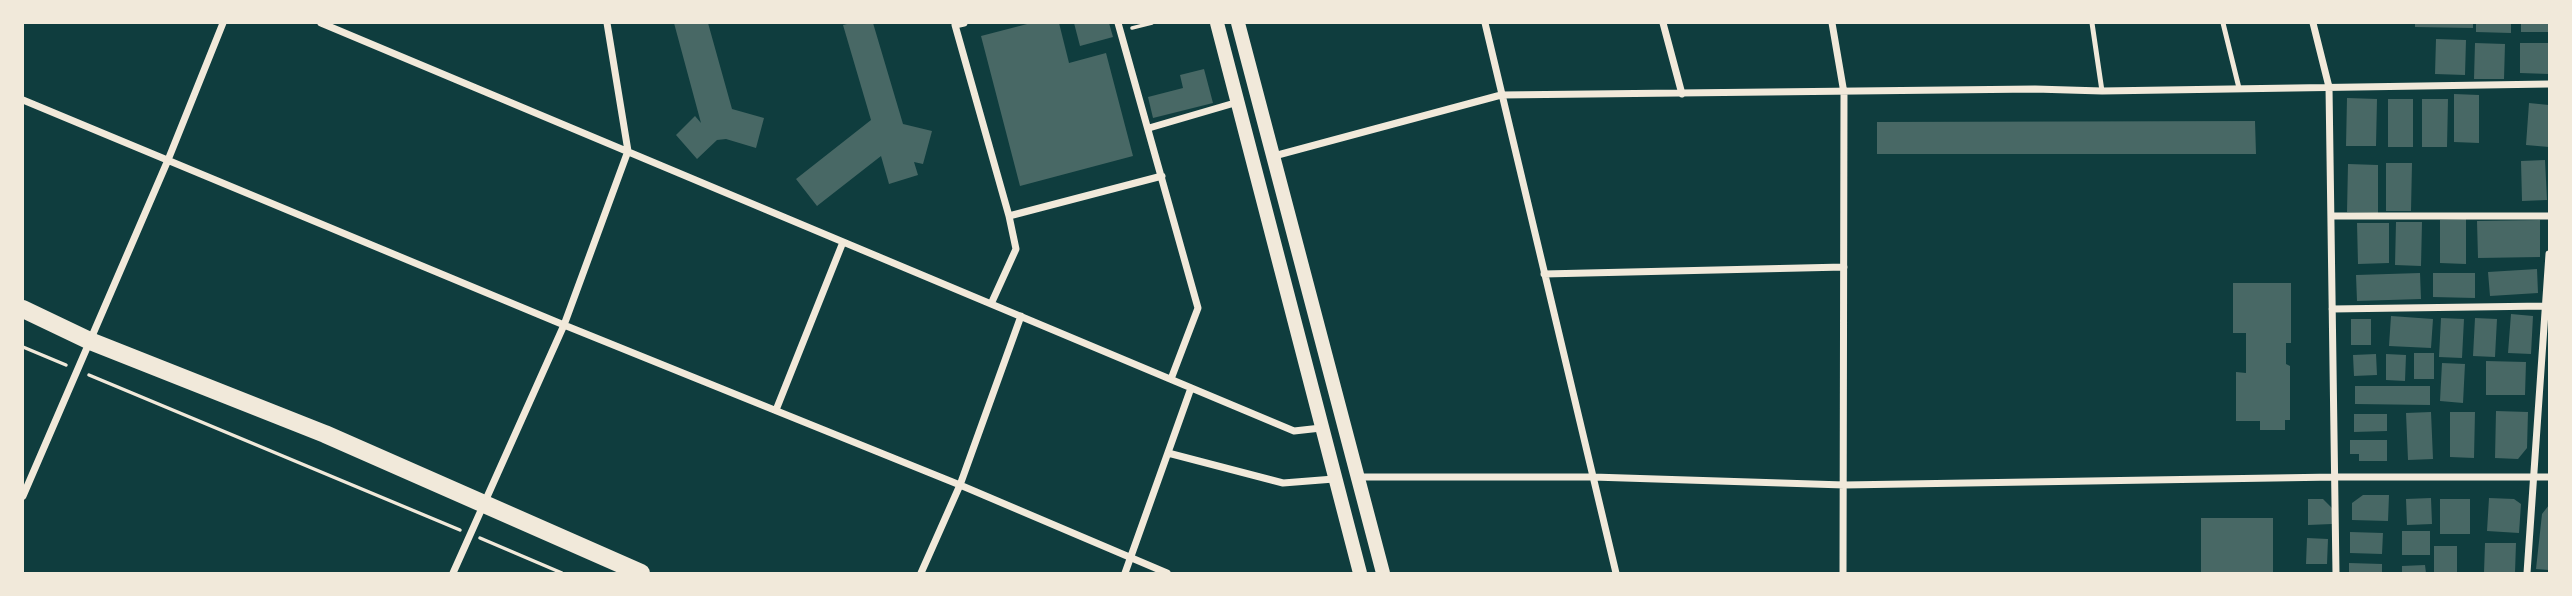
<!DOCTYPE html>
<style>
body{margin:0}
#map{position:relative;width:2572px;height:596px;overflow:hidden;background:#0f3d3e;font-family:Inter,sans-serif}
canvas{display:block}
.frame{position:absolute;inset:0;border:24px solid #f1e9da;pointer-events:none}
</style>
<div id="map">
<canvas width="2572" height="596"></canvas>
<div class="frame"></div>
</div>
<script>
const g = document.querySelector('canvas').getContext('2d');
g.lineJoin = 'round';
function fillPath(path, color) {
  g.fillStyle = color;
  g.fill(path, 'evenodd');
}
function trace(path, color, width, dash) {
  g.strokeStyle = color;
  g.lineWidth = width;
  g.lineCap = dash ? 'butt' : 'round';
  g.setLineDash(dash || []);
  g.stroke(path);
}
const building = new Path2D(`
 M674,23H708L732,109L764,118L756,148L726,139L717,140L697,159L676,135L695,116L701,123Z
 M851,23H873L903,124L932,131L923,164L914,162L918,175L889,184L881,156L817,206L796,179L871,120L843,25Z
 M1031,23H1059L1069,63L1106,53L1133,156L1020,186L981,36Z
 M1074,23H1109L1113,37L1080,46Z
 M2415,23H2473V28L2415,27Z
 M2476,23H2511V33L2476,32Z
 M2521,23H2549V32H2521Z
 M2436,39L2466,40L2465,75L2435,74Z
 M2475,43L2505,44L2504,79H2474Z
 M2520,43H2549V74L2520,73Z
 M1204,69L1213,103L1153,118L1148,97L1183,88L1180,75Z
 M2454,94L2479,95V143L2454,142Z
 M2347,98L2377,99L2376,146H2346Z
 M2388,99H2413V147H2388Z
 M2422,99H2448L2447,147H2422Z
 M2529,103L2549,105V147L2526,145Z
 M2255,121L2256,154H1877V122Z
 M2545,160L2547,200L2522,201L2521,161Z
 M2386,163H2412L2411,211H2386Z
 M2348,164L2378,165V213L2347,212Z
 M2466,219V264L2440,263V220Z
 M2540,220V257L2478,258L2477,221Z
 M2396,222H2422L2421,266L2395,265Z
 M2357,223H2389V263L2358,264Z
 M2537,269L2538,293L2490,296L2488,272Z
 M2420,273L2421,299L2357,301L2356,275Z
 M2433,273H2475V298L2433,297Z
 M2233,283H2291V343H2286V364L2290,366V420H2285V430H2260V421H2236V372L2246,373V333H2233Z
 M2511,314L2533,316L2531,354L2508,353Z
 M2391,316L2433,319L2431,348L2389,346Z
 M2441,318L2464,319L2462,358L2439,357Z
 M2475,318L2497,319L2495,357L2473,356Z
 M2351,319H2371V345H2351Z
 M2414,353H2434V379H2414Z
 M2376,354L2377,375L2354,376L2353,355Z
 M2386,354L2406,355L2405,381L2386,380Z
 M2486,361L2526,362L2525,395H2486Z
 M2442,363L2465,364L2463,403L2440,401Z
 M2355,386H2430V405L2355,404Z
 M2496,411L2528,412L2527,448L2518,459L2495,458Z
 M2431,412L2433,459L2408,460L2406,413Z
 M2450,412H2475L2474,458L2450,457Z
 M2354,414H2387V431L2354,432Z
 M2350,440H2387V461H2359V454H2350Z
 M2363,495H2389L2388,521L2352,520V503Z
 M2431,498L2432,524L2407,525L2406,499Z
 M2489,498L2514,499L2521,504L2519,533L2487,531Z
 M2308,499H2323L2332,508V524L2308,525Z
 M2440,499H2470V534H2440Z
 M2549,505V570L2536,569L2542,514Z
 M2201,518H2273V573H2201Z
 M2402,531H2430V555H2402Z
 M2350,532L2383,533L2382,554L2350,553Z
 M2307,538L2328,539L2327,564H2306Z
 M2485,543H2516L2515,573H2484Z
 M2434,546H2457V573H2434Z
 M2349,563L2382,564V573H2349Z
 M2425,565L2426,573H2402V566Z`);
const path = new Path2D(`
 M1132,28L1152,23
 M23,347L66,365
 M89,375L460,530
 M480,538L562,573`);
const service = new Path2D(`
 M2092,23L2102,91
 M2223,23L2239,88`);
const minor = new Path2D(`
 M321,23L1294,431L1321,428
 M964,23L955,25L1009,216L1016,249L991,304
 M1118,23L1198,308L1171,379
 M1485,23L1616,573
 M1663,23L1682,94
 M1832,23L1844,93L1843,573
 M2313,23L2329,87L2336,573
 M23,100L564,325L960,485L1167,573
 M1149,128L1238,102
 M1274,156L1501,95L2035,89L2102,91L2549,84
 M1009,216L1162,176
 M2331,216H2549
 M1544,274L1844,267
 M2332,309L2545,306
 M776,410L843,242
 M1168,453L1283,483L1334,479
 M1357,477H1593L1844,485L2335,477H2549
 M23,496L168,160L223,23
 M453,573L564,325L628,151L607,23
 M921,573L960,485L1021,316
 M1125,573L1191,388
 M2527,573L2549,254`);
const secondary = new Path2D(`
 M1217,23L1360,573
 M1238,23L1383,573`);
const primary = new Path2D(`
 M23,309L90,341L325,434L641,573`);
fillPath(building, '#486865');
trace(path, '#f1e9da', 3.5);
trace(service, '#f1e9da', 5);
trace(minor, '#f1e9da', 7);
trace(secondary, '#f1e9da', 14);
trace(primary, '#f1e9da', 18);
</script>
